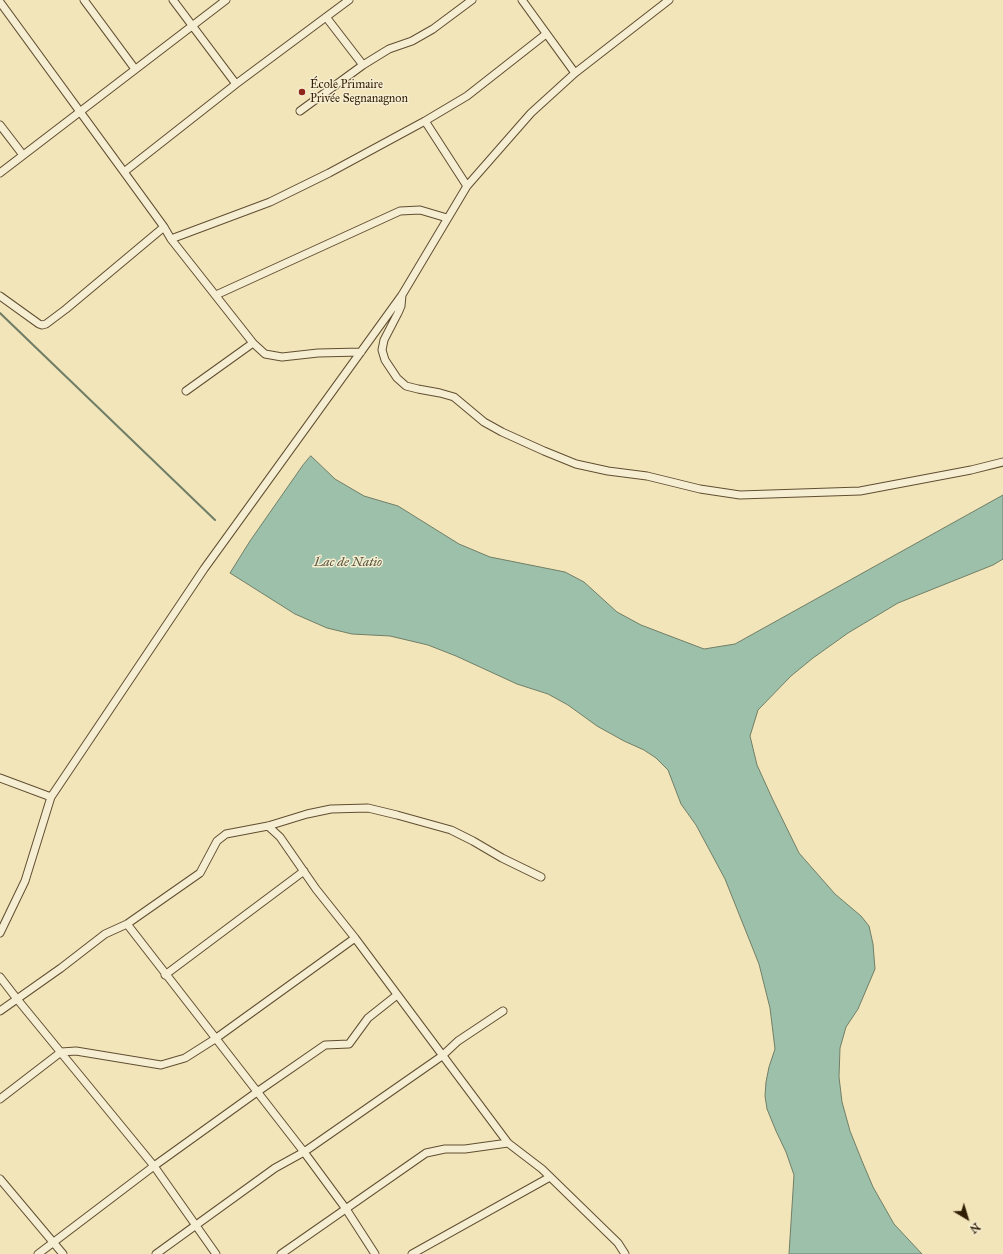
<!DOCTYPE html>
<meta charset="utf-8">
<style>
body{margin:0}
#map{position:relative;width:1003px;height:1254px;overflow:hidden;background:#f1e5b9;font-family:"IM FELL Great Primer",serif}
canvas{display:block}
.north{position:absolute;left:947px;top:1198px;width:40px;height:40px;-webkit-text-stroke:3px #f6eed2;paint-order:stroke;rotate:142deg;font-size:11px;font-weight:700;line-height:16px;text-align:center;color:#311c04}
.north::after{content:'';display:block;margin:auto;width:14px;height:18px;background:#311c04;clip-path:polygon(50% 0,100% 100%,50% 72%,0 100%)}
</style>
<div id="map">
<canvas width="1003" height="1254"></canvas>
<div class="north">N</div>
</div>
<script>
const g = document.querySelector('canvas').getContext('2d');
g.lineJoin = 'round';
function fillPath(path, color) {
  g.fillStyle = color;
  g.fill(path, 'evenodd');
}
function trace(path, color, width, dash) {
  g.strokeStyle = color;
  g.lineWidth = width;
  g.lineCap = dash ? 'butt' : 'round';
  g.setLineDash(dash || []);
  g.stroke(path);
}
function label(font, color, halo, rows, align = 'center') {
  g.font = font + ' "IM FELL Great Primer",serif';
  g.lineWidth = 3;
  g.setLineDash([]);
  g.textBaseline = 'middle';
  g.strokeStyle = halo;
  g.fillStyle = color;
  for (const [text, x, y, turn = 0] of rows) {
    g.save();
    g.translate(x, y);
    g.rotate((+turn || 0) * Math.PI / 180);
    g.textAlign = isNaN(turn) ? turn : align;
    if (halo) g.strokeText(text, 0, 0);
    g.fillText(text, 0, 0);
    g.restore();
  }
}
const water = new Path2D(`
 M311,456L335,479L364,496L398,506L459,544L490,557L565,572L584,582L617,612L641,625L704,649L735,644L1003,495V559L993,565L898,603L848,633L813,658L791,676L758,710L750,736L757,765L772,798L799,853L835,894L861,916L869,926L873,944L875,969L858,1009L846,1027L840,1048L839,1077L842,1102L850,1131L862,1161L873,1187L894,1224L922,1254H789L794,1175L786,1152L776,1131L767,1109L765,1096L766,1082L769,1067L775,1049L770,1008L759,964L725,879L696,825L681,804L668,770L656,758L644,750L624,741L597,726L568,705L548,694L517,684L456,656L428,645L390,636L352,634L327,628L295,614L230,573L250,541L303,465Z`);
const stream = new Path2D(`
 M0,313L215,520`);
const minor = new Path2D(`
 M84,0L135,69
 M173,0L236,84
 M522,0L575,73
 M0,2L124,172L164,227L171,239L253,343L265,354L282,357L318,353L361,352
 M326,17L363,65
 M300,111L363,65L389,49L412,41L433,29L472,0
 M425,121L467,186
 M0,125L23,155
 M124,172L236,84L349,0
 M0,173L226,0
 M171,239L270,202L329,173L425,121L467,96L546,34
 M216,295L400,211L420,210L447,218
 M402,295L401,306L398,313L384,340L382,350L385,360L397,378L406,386L418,389L440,393L454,397L484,422L502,432L544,451L576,464L608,471L647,476L700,489L740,495L860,491L971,470L1003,462
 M0,296L39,324L42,325L46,324L66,309L164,227
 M186,391L253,343
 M0,778L51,797
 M268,826L280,837L316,889L355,938L508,1143L542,1169L618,1243L625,1254
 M127,924L304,1152L346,1209L375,1254
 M0,933L25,881L51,797L204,569L402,295L467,186L531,113L575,73L669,0
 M165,975L304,871
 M0,977L17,999L154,1166L216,1254
 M0,1011L61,968L105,934L127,924L200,873L217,841L226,834L268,826L307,814L331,809L368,808L397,815L451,830L473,841L502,858L541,877
 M0,1099L61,1052L76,1051L161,1065L185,1058L215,1039L355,938
 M0,1179L63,1254
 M38,1254L154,1166L257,1092L325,1045L349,1044L368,1018L397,995
 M156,1254L275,1168L304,1152L442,1056L458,1041L503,1011
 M281,1254L426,1153L445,1149H465L508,1143
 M412,1254L550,1177`);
const markers = [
 [302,92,4,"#8f2418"]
];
const poiNames = [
 ["École Primaire",310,85],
 ["Privée Segnanagnon",310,99]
];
const waterNames = [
 ["Lac de Natio",348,563]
];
fillPath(water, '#9cc0a9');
trace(water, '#717e67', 1);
trace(stream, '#717e67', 2);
trace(minor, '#614e31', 9);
trace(minor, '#f6eed2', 7);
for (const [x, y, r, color] of markers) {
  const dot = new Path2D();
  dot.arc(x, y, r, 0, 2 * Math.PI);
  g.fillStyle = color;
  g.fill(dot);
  trace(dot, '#f6eed2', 1.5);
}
label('12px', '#311c04', '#f6eed2', poiNames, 'left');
label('italic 13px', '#56553e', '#f6eed2', waterNames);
</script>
